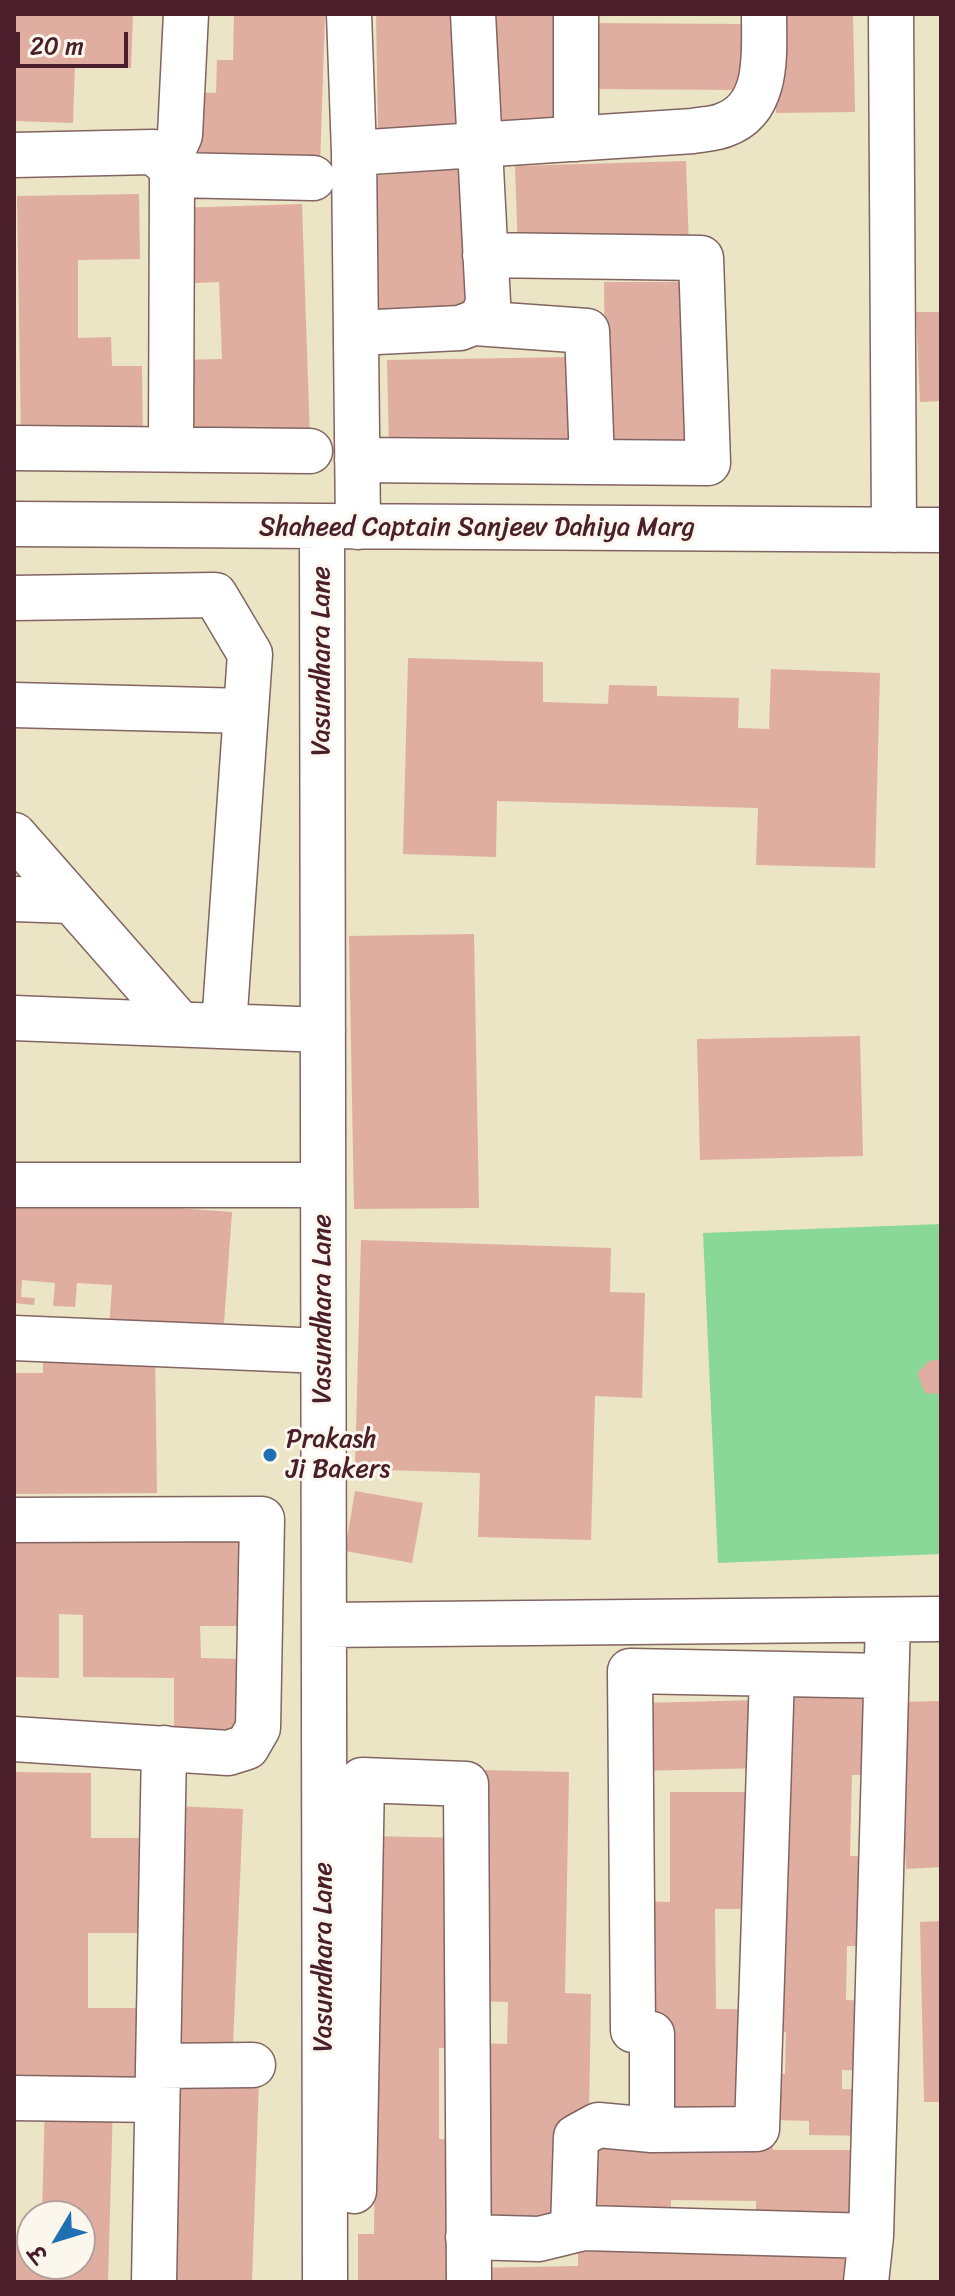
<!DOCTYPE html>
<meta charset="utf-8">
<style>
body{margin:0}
#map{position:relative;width:955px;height:2296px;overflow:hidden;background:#ebe4c5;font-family:Sriracha,"Playpen Sans Deva",sans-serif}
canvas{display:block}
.frame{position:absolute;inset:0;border:16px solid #4a1f2b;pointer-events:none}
.north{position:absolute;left:16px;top:2200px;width:80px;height:80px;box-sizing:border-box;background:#fbf7ec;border:2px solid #b4a19f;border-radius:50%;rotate:232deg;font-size:22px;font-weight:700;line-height:32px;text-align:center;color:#4a1f2b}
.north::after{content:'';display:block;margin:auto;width:28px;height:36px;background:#1f6fb2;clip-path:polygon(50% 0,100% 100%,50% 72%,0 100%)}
.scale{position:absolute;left:16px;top:32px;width:112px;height:36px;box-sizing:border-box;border:4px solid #4a1f2b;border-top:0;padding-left:10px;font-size:24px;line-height:28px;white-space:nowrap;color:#4a1f2b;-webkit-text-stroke:6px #fbf7ec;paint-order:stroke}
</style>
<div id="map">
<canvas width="955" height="2296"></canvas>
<div class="frame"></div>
<div class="north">उ</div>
<div class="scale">20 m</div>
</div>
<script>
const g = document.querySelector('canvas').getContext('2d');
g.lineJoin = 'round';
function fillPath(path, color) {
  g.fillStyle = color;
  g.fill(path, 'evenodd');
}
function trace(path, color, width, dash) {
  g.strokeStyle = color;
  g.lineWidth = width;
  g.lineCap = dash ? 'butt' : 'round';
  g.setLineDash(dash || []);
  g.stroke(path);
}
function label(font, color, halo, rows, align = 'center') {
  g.font = font + ' Sriracha,sans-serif';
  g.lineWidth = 6;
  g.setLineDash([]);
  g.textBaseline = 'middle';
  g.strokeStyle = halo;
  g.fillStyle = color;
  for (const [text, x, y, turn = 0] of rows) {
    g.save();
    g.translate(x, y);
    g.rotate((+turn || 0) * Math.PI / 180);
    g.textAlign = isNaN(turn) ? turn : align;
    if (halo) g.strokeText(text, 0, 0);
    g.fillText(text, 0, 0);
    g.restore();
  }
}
const green = new Path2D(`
 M941,1224V1554L718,1563L703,1233Z`);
const building = new Path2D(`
 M14,14H133L131,68L75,65L73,123L14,121Z
 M234,14H325L320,167L188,162L190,92L216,93L217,60H233Z
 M376,14H460L463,130L378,132Z
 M486,14H569L572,130L490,133Z
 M774,14H853L855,112L776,113Z
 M586,23L742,24V90L586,89Z
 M686,161L689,247L518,252L515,166Z
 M470,168L480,311L379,318L369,176Z
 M139,194L140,259L78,260V338L111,337L112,366H142L143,439L21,440L17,196Z
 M302,204L310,439L182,444L179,360L222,359L219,282L176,284L174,208Z
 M604,282H700L701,456H606Z
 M916,312H941V401L920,402Z
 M573,357L574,443L389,447L387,360Z
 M408,658L543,662V702L608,704L609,685L657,686V696L739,698L738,728L769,729L771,669L880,673L875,868L756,865L758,808L497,801L496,857L403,854Z
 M474,934L479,1208L354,1209L349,936Z
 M860,1036L863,1156L700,1160L697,1039Z
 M14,1196L232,1212L223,1337L109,1329L112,1285L77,1283L75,1307L53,1306L55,1283L22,1280L21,1297L35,1298L34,1305L14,1303Z
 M361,1240L611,1248L610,1292L645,1293L642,1398L595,1396L591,1540L478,1537L480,1473L355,1469Z
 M155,1352L157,1493L14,1494V1373H43V1353Z
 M941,1359V1394L925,1393L917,1373L929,1361Z
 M355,1491L423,1503L412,1563L345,1551Z
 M14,1541L238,1542V1626H200L201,1658L239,1659L238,1739L174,1738V1678L83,1677V1615L59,1614V1678L14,1677Z
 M792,1686L881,1688L879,1775H852L850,1856L877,1857L876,1946H847L846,2000L875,2001L874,2071L842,2070V2089L874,2090L872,2136L809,2135V2121L776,2120L777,2074H785L786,2032H770L772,1898H788L789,1856L768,1855Z
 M761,1700L763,1768L640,1771L639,1703Z
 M941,1701V1867L906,1869L898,1702Z
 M480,1770L569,1772L565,1993L591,1994L589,2118L571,2220L472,2218L475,2043L507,2044L508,2002L476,2001Z
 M14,1772L91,1773V1838H151V1933H88V2008H151L150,2089L14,2088Z
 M670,1792H752L753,1909H715L716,2009H754V2126H674L673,2024H642L641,1901L670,1902Z
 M173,1806L243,1809L233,2046L162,2043Z
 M370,1836L463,1838L461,2048H439V2139H460L452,2282H358V2234H374L375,2135Z
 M941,1921V2102H924L920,1922Z
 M172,2077L259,2081L252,2282H165Z
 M45,2101L113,2104L108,2282H14V2244L32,2245V2264H80V2216H42Z
 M773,2135V2150H858L857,2218L756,2217V2201L671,2200V2223L582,2222L583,2144Z
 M850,2248L851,2282H472V2268L578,2266V2252Z`);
const minor = new Path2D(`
 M349,14L354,153L358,527
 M891,14L894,530
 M576,139V14
 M354,153L693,131C703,129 715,129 724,125C770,109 764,53 764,14
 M14,155L153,152L168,164L172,175L171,449
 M161,158L176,144L180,135L186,14
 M172,175L313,178
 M475,323L587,331L592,461
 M356,333L460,328C477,322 483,320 488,302L473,14
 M14,448L310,451
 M357,460L708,463L701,258L485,255
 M14,524L941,530
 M322,527L325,2282
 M14,598L215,595L250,654L224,1026
 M14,705L246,711
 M14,835L180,1024
 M14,899L71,901
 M14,1018L323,1030
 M14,1185H323
 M14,1338L323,1351
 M14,1520L262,1519L258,1728L247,1747L228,1753L14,1739
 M324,1625L941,1619
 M158,2066L253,2065
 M14,2098L157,2100
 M652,2130L757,2129L772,1675
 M354,2191L362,1780L466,1784L469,2282
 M573,2229L576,2137L598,2125L652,2130V2034L633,2030L630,1671L885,1676
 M468,2237L539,2239L584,2228L871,2236
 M154,2282L164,1748
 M866,2282L871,2236L888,1620`);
const markers = [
 [270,1455,8,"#1f6fb2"]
];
const streetNames = [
 ["Shaheed Captain Sanjeev Dahiya Marg",477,528],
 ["Vasundhara Lane",322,661,-90],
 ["Vasundhara Lane",323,1309,-90],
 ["Vasundhara Lane",324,1957,-90]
];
const poiNames = [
 ["Prakash",286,1440],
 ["Ji Bakers",286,1470]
];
fillPath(green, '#89d897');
fillPath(building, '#dfaea0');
trace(minor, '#826461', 47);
trace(minor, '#fff', 44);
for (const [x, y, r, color] of markers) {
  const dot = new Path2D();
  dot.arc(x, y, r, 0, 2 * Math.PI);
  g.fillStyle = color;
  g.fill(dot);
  trace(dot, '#fbf7ec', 3);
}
label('26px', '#4a1f2b', '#fbf7ec', streetNames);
label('26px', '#4a1f2b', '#fbf7ec', poiNames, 'left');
</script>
